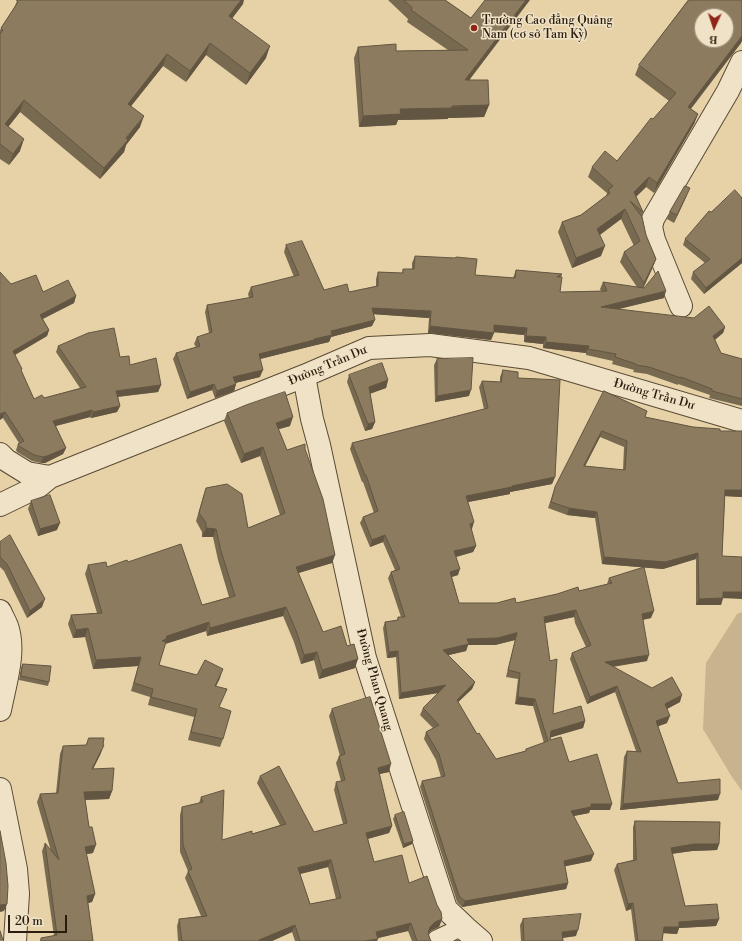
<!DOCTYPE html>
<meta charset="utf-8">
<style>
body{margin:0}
#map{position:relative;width:742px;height:941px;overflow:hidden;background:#e7d2a7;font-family:"Libre Bodoni",serif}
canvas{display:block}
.north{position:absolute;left:694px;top:8px;width:40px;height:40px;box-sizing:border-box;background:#efe2c6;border:1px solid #a0937d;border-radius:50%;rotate:183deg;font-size:11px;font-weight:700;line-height:16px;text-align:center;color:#2a1d0f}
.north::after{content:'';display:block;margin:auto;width:14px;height:18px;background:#8f2418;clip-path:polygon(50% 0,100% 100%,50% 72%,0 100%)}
.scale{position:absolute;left:8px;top:915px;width:59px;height:18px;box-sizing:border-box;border:2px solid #2a1d0f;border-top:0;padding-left:5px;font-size:12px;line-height:14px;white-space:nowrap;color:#2a1d0f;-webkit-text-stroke:3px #efe2c6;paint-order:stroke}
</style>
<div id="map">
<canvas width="742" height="941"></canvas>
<div class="north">B</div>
<div class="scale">20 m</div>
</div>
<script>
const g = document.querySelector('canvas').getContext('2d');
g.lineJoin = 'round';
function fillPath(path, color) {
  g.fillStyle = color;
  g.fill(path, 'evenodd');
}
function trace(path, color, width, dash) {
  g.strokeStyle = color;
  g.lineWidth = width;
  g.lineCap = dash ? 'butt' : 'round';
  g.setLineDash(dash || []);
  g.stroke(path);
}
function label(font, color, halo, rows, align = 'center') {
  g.font = font + ' "Libre Bodoni",serif';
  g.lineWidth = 3;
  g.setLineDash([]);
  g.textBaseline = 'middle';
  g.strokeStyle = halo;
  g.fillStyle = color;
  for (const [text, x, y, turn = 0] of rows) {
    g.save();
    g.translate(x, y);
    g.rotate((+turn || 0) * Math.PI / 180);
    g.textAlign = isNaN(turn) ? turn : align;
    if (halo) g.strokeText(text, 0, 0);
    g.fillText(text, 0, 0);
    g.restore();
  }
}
const green = new Path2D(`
 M742,612V791L732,777L703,729L706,663L737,614Z`);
const minor = new Path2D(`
 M681,306L654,240L651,227L653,219L728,91L742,62
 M304,376L312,419L319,445L365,658L446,909L466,928L481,941
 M0,454L6,460L27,473L50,477L304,376L369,348L430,345L529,358L742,421
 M0,505L39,486L50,477
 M0,611C2,616 5,621 7,626C16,651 5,684 0,710
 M0,789L16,869L18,894L15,941
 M438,941L466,928`);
const wall = new Path2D(`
 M388,0H445L471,18L470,80L489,105L484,117L448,118V119L398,120L396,125L359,127L354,58L358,47L396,51L448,50L407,22L408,19Z
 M688,0H742V40L741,43L691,109L698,114L694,124L654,193L646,187L636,197L643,212L642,216L646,235L656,259L652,269L643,288L664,298L617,309L725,327L723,333L715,340L721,353L742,359V406L709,398L710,395L678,384V385L647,374L633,372L634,370L612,364L613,361L586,355V353L543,348V344L524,342V335L494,332L491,340L428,333L429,318L374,314L372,326L331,337L329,342L312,346L260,359V377L235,383L236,384L234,391L215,398L212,390L187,399L173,359L176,353L196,347L194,344L197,337L209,333L205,312L207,305L249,298L248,294L251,287L294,277L284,252L286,245L324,290L349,292L376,286V279L378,272L402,273L403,269H412V263L415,256L475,275L513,278L516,270L562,274L561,277L560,292L601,291L600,289L603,282L637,287L620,262L624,252L634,246L621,219L600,235L601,256L572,268L558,232L562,222L581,215L606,196L607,193L588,177L592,167L617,161L669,101L635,75L639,65Z
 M17,1L243,4L232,18L266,58L246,85L206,55L186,82L163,66L131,106L140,127L126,145L124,152L100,179L20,112L8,127L20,151L9,165L0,159V30L14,8Z
 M687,195L674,223L667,219L670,212Z
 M742,198V263L704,294L691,279L693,272L705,263L683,245L685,239L711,212Z
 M11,284L43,292L76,296L74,303L43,319L49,330L47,336L15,355L21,371L34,399L44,398L80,388L56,352L58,346L120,357L130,365L161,385L158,392L118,397L120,406L117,412L91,418L90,417L56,426L66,448L63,454L45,463H41L32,461L17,452L16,450L18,444L19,443L3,418Z
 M437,359L469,396L435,402L434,365Z
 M503,370L518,378L555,477L552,484L510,492V494L468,502L472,529H471L476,546L473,552L456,557L458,575L452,577L459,603H516L579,591L607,584L609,578L651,618L643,620L647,661L613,667L652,688L680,702L667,709V723L658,726L678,783L718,800L620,810L624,757L627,751H636L615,692L587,704L570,659L572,653L586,647L575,623L574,617L545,623L553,714L585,721L583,728L551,737L550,740L610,810H590L589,813L574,816L591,861L565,866L568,883L566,889L462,907L457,902L420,787L422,781L441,777L436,760L424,739L426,732L433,728L420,715L423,708L439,693L399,699L396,657L387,658L383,628L385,622L397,620L398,617H401L388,578L391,572L395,570L383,542L370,547L360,523L363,517L374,513L363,482H362L350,449L352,443L484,409L479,387L482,381L500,382V377ZM515,640L506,677L518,679L515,704L533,706L544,743L526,749L525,751L496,759L477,734L458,702L472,689L475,682L448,655L466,651L468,645H495Z
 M349,375L388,380L386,388L370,393L375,422L372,429L365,431L347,382Z
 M604,391L647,411L645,417L693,427L720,431L742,497L725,496L722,556L723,598L721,605H696V559L663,569L602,564L595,518L567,515L548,508L555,487ZM600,437L624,447L623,470L585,466Z
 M227,413L290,426L278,429L287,450L305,449L335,555L332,563L298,573L323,632L347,646L355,668L319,679L314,660L301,664L294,642L283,616L207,636L206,631L165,644L159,665L197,675L220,678L216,686L223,739L220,747L188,740L194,717L148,705L150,697L131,691L138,666L93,669L85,637L73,638L68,624L71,615L97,613L85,574L88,565L107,567L128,562L202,605L229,597L218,560L213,537H202V532L196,521L203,497L206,488L248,528L280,515L260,456L241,463L224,421Z
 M31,501L57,530L38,536L28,509Z
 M0,542L42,607L27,618L4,571L0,567Z
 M23,664L49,682L48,686L19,680L21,668Z
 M332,709L389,772L379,774L392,826L389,833L368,839L374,862L409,883L437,905L442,919L439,927L432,930L428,933L430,939L431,941H412L408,931L377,938V941H295L292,932L272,941H178L177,926L179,919L201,916L185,878L188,871L180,852V815L182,807L199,803L201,797L222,840L252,834L280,825L257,783L260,776L314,832L343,824L334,790L336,782L341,781L336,763L339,756H340L329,716ZM328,867L336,899L310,904L300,874Z
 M89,738L101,753L93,769L112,791L109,799L85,800L93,853L86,854L95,894L92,902L88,903L93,941H40L41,938L54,936L42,851L45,843L51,851L37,802L40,794L56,793L60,754L63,746L86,745Z
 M395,815L412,844L403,848L393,819Z
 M635,821L719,844L717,850L692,851L672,854L685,906L719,919L716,926L679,928L677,934L663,933L662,941H635L631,909L626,911L614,870L617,864L633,860V827Z
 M523,919L576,936L563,938V941H521L520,925Z`);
const shadedWall = new Path2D(`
 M241,0H244L243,4L225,28L229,16Z
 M526,0H530L461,91L465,80Z
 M742,35V40L741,43L684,117L688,107Z
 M210,43L206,55L186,82L190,71Z
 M270,46L266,58L246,85L250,73Z
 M167,54L163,66L124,115L128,104Z
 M24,100L20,112L1,136L5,124Z
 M489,105L484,117L448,118V119L398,120L396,125L359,127L363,116L400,109Z
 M698,114L694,124L654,193L657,183Z
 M144,116L140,127L126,145L124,152L100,179L104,168Z
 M24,139L20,151L9,165L13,154Z
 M649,177L646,187L630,202L634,192Z
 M690,188L687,195L674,223L677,215Z
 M625,209L621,219L594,239L597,229Z
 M605,246L601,256L572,268L576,258Z
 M742,258V263L704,294L706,288Z
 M656,259L652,269L641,293L644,283Z
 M666,291L664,298L599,314L601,307Z
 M76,296L74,303L38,321L40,315Z
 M372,308L431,311L429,318L370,314Z
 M375,320L372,326L331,337L329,342L312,346L256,360L259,354L314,339L331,331Z
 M494,325L527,328L524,335L492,332Z
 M430,326L494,333L491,340L428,333Z
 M725,327L723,333L710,343L713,336Z
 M49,330L47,336L11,357L13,351Z
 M526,336L546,337L543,344L524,342Z
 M546,342L589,346L586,353L543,348Z
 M263,370L260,377L231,384L233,377Z
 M388,380L386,388L367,395L369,387Z
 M214,384L212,390L187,399L190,392Z
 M236,384L234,391L215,398L217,391Z
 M161,385L158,392L114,397L116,391Z
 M471,390L469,396L435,402L437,396Z
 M120,406L117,412L91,418L93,412Z
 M92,410L90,417L51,427L53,421Z
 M5,412L3,418L0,420V414Z
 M293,417L290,426L273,431L276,423Z
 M375,422L372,429L365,431L368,424Z
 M602,431L600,437L582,472L584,466Z
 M263,447L260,456L241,463L244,454Z
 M66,448L63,454L45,463H41L43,457Z
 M555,477L552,484L510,492V494L463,503L466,496Z
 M725,490H742V497L723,496Z
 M569,508L597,512L595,518L567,515Z
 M474,522L472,529L467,531L470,524Z
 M60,523L57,530L38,536L40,529Z
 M206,528L216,529L213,537H202Z
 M385,535L383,542L370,547L372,540Z
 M476,546L473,552L452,558L454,551Z
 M698,553L696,559L663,569L602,564L604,557Z
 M335,555L332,563L292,575L296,567Z
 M460,569L458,575L448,578L450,572Z
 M723,592H742V599L721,598Z
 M723,598L721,605H696L699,599Z
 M45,599L42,607L27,618L30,611Z
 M286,607L283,616L207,636L210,628Z
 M576,610L574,617L541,624L544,617Z
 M654,611L651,618L640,620L642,614Z
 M209,622L206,631L165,644L162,641L167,636Z
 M88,628L85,637L73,638L76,630Z
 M517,633L515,640L495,645H468L466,651L441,657L443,650L467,639Z
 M398,651L396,657L387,658L389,652Z
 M317,652L314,660L301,664L304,655Z
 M649,655L647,661L602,668L605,662Z
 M141,657L138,666L93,669L96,660Z
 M358,659L355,668L319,679L322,670Z
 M223,669L220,678L212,694L215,686Z
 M475,682L472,689L454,706L457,700Z
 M446,685L444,692L399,699L401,693Z
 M617,686L615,692L587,704L590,697Z
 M682,695L680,702L663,711L665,704Z
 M518,697L535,699L533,706L515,704Z
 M670,716L667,723L654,728L656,721Z
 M585,721L583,728L549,738L551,731Z
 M104,745L101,753L89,777L92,769Z
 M391,764L389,772L375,775L378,768Z
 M112,791L109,799L81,800L84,792Z
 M720,794L718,800L620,810L623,804Z
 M591,804H612L610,810H590L589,813L568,817L571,811Z
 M392,826L389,833L363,840L366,833Z
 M413,841L412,844L403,848L404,844Z
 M694,844H719L717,850L692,851L668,854L671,848Z
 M96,845L93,853L82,855L85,847Z
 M594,854L591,861L562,867L564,861Z
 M331,860L328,867L296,875L298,868Z
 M568,883L566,889L462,907L465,901Z
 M95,894L92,902L84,904L87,896Z
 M633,903L631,909L626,911L628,904Z
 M7,904L4,911L0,912V905Z
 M442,919L439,927L432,930L428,934L430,927L435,922Z
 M719,919L716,926L679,928L677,934L661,933L664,927L679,922Z
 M411,923L408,931L374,939L376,932Z
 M295,925L292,932L272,941H259V940Z
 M578,930L576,936L560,938L562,932Z
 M378,939L377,941H364Z`);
const building = new Path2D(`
 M17,0H241L229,16L270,46L250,73L210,43L190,71L167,54L128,104L144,116L126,138L128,140L104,168L24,100L5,124L24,139L13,154L0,144V34L3,30L1,28L18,2L17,1Z
 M404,0H445L471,18L485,0H526L465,80H488L489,105L452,106V108L400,109L401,114L363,116L358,47L396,44V51L468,50L411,10L412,8Z
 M689,0H742V36L688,107L698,114L657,183L649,177L634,192L643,212L630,201L642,217L646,235L656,259L644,283L624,252L640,241L625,209L597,229L605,246L576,258L562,222L581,215L610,193L608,190L613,186L592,167L605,151L617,161L641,131L651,118L653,119L676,93L639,65ZM702,16H726V40H702Z
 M685,186L690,188L677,215L670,212Z
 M735,190L742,198V258L706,288L693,272L710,259L685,239L709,211L711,212Z
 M302,241L324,290L347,284L349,292L378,286V272L403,273V269H414L415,256L455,258L456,257L477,259L475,275L515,278L516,270L562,274L557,277H562L560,292L607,291L603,282L644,288L658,271L666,291L601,307L694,318L709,306L725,327L713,336L721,353L742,359V399L712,391V389L681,377V378L649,367L636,365V364L615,357L616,354L588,349L589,346L546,342V337L526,336L527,328L494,325V333L430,326L431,311L372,308L375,320L331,331L332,335L314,339V340L259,354L263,370L233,377L236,384L217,391L214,384L190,392L176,353L200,346L197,337L212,332L207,305L253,297L251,287L299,275L286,245Z
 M0,272L11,284L36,275L43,292L68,280L76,296L40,315L49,330L13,351L22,369L21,370L34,399L42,395L44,398L86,387L58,346L88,333L114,328L120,357L129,356L130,365L156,358L161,385L116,391L120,406L93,412L92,410L53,421L66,448L47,456L43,457L34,455L19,446L18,444L24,441L5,412L0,414Z
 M473,358L471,390L437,396V359Z
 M382,363L388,380L369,387L375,422L368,424L349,375Z
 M503,370L518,372V378L560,380L555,477L512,486V487L466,496L474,522L470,524L476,546L454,551L460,569L450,572L459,603H497L515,598L516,603L557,594L578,587L579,591L612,583L609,578L644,567L654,611L642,614L649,655L605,662L652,688L672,677L682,695L665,704L670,716L656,721L678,783L720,779V794L623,804L627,751L641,752L617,686L590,697L572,653L591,645L578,616L576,610L544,617L550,661L557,659L553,714L581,706L585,721L551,731L550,740L561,737L569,762L597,754L612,804H591V807L571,811L594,854L564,861L568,883L465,901L459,896L422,781L445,776L439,754L426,732L439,725L423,708L446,685L401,693L398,651L389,652L385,622L398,620V617H405L391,572L400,569L385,535L372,540L363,517L378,511L366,475H365L352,443L488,408L482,381L501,382ZM517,633L508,670L520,673L518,697L535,699L548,741L526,749V751L496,759L479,733L477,734L457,700L475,682L443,650L469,644L467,639L497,638Z
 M604,391L647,411L645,417L693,427L720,429V431H742V490H725L722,556L742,557V592H723V598L699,599L698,553L665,562L604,557L597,512L569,508L551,502L555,487ZM602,431L627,441L625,470L584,466Z
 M285,392L293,417L276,423L287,450L305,444V449L323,499L335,555L296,567L323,632L341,626L347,646L354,644L358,659L322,670L317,652L304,655L297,633L286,607L210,628L209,622L167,636L166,639L162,641L166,642L159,665L197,675L205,660L223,669L215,686L227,689L219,707L231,711L223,739L191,732L197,709L151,697L153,689L134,683L141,657L96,660L88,628L76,630L71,615L102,613L88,565L106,562L107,567L127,560L128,562L181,544L202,605L235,596L221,551L216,529L206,528V523L199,513L206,488L227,484L242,494L248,528L285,513L263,447L244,454L227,413L246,405Z
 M50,495L60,523L40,529L31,501Z
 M10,535L45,599L30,611L7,564L0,557V542Z
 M23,664L51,666L49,682L21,676Z
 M370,697L391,764L378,768L392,826L366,833L374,862L402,855L409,883L427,876L437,905L441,912L442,919L435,922L430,927L428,933L430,939L431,941H417L411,923L376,932L378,939L364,941H300L295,925L259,940V941H182L179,919L207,916L188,871L192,869L183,845L182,807L203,802L201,797L224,790L222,840L252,831V834L286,824L260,776L279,766L314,832L347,823L336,782L345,780L339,756L345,754L332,709ZM331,860L341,898L310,904L298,868Z
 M89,738H104L103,745H104L92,769L114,768L112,791L84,792L89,827H92L96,845L85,847L95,894L87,896L93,941H41V938L57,935L45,843L59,860L40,794L58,793L63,746L86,745Z
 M404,812L413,841L404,844L395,815Z
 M635,821L720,822L719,844H694L671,848L685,906L717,904L719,919L679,922V927H664L662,941H638L633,903L628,904L617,864L636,860Z
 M0,831L6,863L8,886L7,904L0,905Z
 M581,914L578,930L562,932L563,941H524L523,919Z
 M0,931L3,940H0Z
 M458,939L461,941H454Z`);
const markers = [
 [474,28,4,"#8f2418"]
];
const poiNames = [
 ["Trường Cao đẳng Quảng",482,21],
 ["Nam (cơ sở Tam Kỳ)",482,35]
];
const streetNames = [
 ["Đường Trần Dư",328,366,-23],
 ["Đường Trần Dư",654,395,16],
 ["Đường Phan Quang",374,680,74]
];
fillPath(green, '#c7b38d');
trace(minor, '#594a35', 24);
trace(minor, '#efe2c6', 22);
fillPath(wall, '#786a51');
fillPath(shadedWall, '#625642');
fillPath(building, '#8c7b5e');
trace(building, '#625642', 1);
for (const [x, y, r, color] of markers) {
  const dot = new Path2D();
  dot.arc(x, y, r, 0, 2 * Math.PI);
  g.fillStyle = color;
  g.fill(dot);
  trace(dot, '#efe2c6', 1.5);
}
label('12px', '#2a1d0f', '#efe2c6', poiNames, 'left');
label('12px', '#2a1d0f', '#efe2c6', streetNames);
</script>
